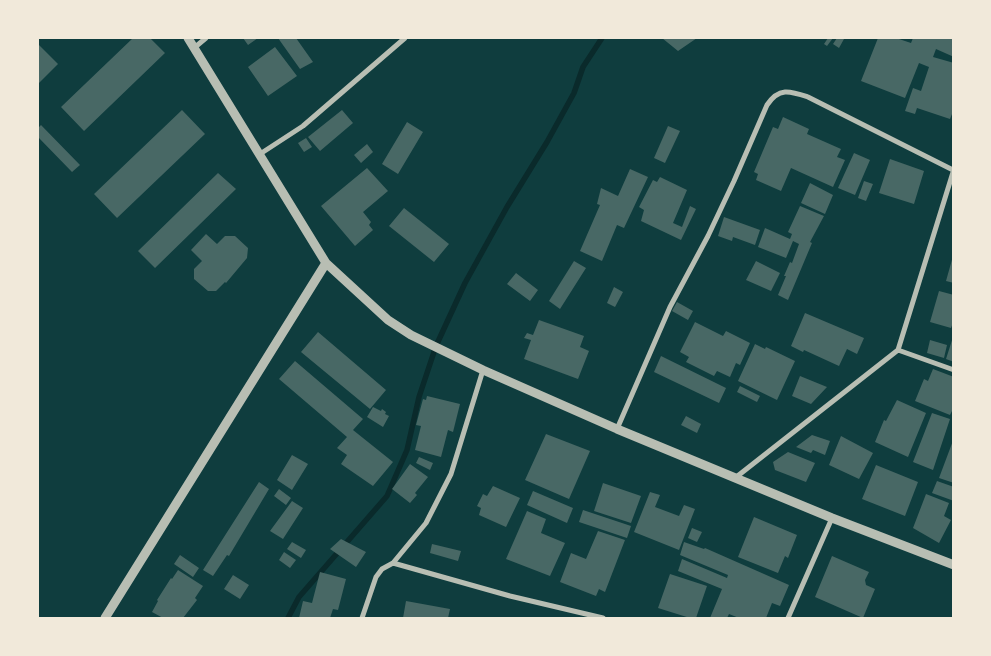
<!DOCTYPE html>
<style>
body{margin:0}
#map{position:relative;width:991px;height:656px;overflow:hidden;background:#0f3d3e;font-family:"Crimson Pro",serif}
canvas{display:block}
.frame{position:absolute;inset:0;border:39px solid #f1e9da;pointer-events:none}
</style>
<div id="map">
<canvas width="991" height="656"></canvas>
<div class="frame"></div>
</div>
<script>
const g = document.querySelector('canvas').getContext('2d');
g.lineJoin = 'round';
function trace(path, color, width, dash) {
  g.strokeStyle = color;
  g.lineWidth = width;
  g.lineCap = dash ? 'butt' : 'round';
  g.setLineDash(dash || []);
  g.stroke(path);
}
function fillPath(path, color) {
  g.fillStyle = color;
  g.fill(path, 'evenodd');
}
const stream = new Path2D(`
 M288,618L299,597L387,496L407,450L419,397L436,346L465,283L507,207L547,142L574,93L583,67L602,38`);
const building = new Path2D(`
 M133,38H150L165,53L84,131L61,107Z
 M243,38H258L248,45Z
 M278,38H296L313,62L300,69Z
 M662,38H697L678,51Z
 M828,38H833L827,46L824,44Z
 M837,38H841L844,39L839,48L833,44Z
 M878,38H896L911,43L913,38H954V57L936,49L933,57L954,63V109L950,119L917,108L915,114L905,111L913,88L921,91L929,67L919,63L905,98L861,81Z
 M38,44L58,64L38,84Z
 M275,47L297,76L268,96L248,67Z
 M182,110L205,134L117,218L94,194Z
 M342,110L353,123L320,151L308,137Z
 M783,117L809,129L807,134L841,149L837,157L845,160L833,187L791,168L781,191L756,180L758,174L754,172L773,127L778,129Z
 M407,122L423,132L398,174L382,164Z
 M41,125L80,165L72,172L38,137V128Z
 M668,126L680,131L665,163L654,158Z
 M306,138L312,147L304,152L298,143Z
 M367,144L373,152L361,163L354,155Z
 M854,153L870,160L855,195L838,188Z
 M890,159L924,171L914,204L879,193Z
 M367,168L388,191L363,212L371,222L369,225L373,230L355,246L321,206Z
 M630,169L648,177L624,228L617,225L602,261L580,251L600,205L597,204L601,188L618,196Z
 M218,173L236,189L155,268L138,251Z
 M660,177L687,190L673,223L682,227L690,206L696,209L681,240L641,221L644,210L639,207L653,180L657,182Z
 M864,181L873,184L866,201L858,198Z
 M810,183L833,195L825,214L801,203Z
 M800,206L824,216L810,242L812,243L788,300L778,295L786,276H784L790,262L792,263L799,244L793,241L786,258L758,247L765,228L790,239L792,234L788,232Z
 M404,208L449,244L434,262L389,226Z
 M724,217L760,230L755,245L733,237L732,241L718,236Z
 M206,234L217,244L225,236H235L248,248L247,258L226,283L225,282L216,291H208L194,279V269L202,261L191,250Z
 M953,256H954V283L946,281Z
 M574,261L586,268L560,309L549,301Z
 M756,261L780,273L771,291L746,280Z
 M516,273L538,290L530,301L507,284Z
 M614,287L623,292L615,307L607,303Z
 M939,291L954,295V320L951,328L930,322Z
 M677,302L693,311L688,320L672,311Z
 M805,313L864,338L857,354L847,349L839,366L804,350L803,352L791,346Z
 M539,320L584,336L580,347L589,351L578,379L524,359L531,340L524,338L527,333L533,335Z
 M695,322L723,336L726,331L750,343L740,365L736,363L730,377L717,371L714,376L686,362L689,357L680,352Z
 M318,332L386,390L370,409L301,352Z
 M953,337H954V362L946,359Z
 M930,340L947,345L944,358L927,353Z
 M755,344L765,349L766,347L795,361L777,400L738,381Z
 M661,356L726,388L719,403L654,372Z
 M295,361L363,419L353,430L393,462L373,486L341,464L347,455L337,448L347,437L279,379Z
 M933,369L954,377V407L950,415L915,401L924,379L928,381Z
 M800,376L827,387L811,404L792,396Z
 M740,386L760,396L757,402L737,392Z
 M427,396L460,404L453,432L448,430L441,457L415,450L421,426L416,425L423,399L426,400Z
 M897,400L926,413L908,457L875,442L884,420L886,421Z
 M373,407L381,411L382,409L386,412L385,414L389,416L383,427L367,417Z
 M932,413L950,419L933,470L913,462Z
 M686,416L701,424L697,433L681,425Z
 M546,434L590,451L569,499L525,480Z
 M812,435L830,441L825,455L813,450L811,453L796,447Z
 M841,436L873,453L859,479L829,465Z
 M954,438V483L939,478Z
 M788,452L815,463L806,482L775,470L773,462Z
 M292,455L308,464L292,490L277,480Z
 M419,457L433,463L430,470L416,463Z
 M410,464L428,477L415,493L417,495L410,503L392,489Z
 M876,465L918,482L905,516L862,499Z
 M937,481L954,487V501L932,493Z
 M259,482L269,489L229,556L227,555L213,576L203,570Z
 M603,483L641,496L631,523L594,511Z
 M493,486L520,498L506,527L479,515L481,508L477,506L483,494L487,496Z
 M279,489L291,498L286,505L274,496Z
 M533,491L573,508L567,523L527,505Z
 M650,492L660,495L655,507L679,516L684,505L695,509L679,550L634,532Z
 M926,494L949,503L944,516L951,520L939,543L913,528Z
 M292,501L303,508L283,539L270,531Z
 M583,510L631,526L627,538L579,522Z
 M527,511L546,519L541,533L565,543L550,576L506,559Z
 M754,517L797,535L788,558L785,556L778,573L738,557Z
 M692,528L702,532L697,542L688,538Z
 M598,531L625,540L605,592L599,589L596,596L560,582L571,553L586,559Z
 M341,539L366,552L356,567L330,549Z
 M292,542L306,550L301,558L287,549Z
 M684,542L704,549L705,548L789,585L780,606L772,603L766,618H739L729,614L727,618H710L722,589L678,571L682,559L727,578L728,575L680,555Z
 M432,544L461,551L458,561L430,553Z
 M284,552L296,560L290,568L279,560Z
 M180,555L199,568L193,577L174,564Z
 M832,556L869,572L865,580L866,585L875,589L863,618L815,597Z
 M178,570L203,586L195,598L197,600L183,618H163L152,612L158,601L157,600L171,578L172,579Z
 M320,572L346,579L338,610L333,609L330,618H299L303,601L312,603Z
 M670,574L707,586L696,618H690L658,608Z
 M233,575L249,585L240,599L224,589Z
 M406,601L450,609L448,618H403Z`);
const minor = new Path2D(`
 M194,48L206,38
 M260,154L303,126L405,38
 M898,350L954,370
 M617,429L670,307L708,236L734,181L767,105C779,87 790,91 808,97L953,170
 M735,478L898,350L954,169
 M393,563L510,596L603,618
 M362,618L376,577L382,569L393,563L426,523L451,474L483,370
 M788,618L832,518`);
const tertiary = new Path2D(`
 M188,38L326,263L388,320L411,335L483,370L617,429L832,518L954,565
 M105,618L326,263`);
trace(stream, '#0a2a2b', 5.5);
fillPath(building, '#486865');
trace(minor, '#b8beb3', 5);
trace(tertiary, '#b8beb3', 9);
</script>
